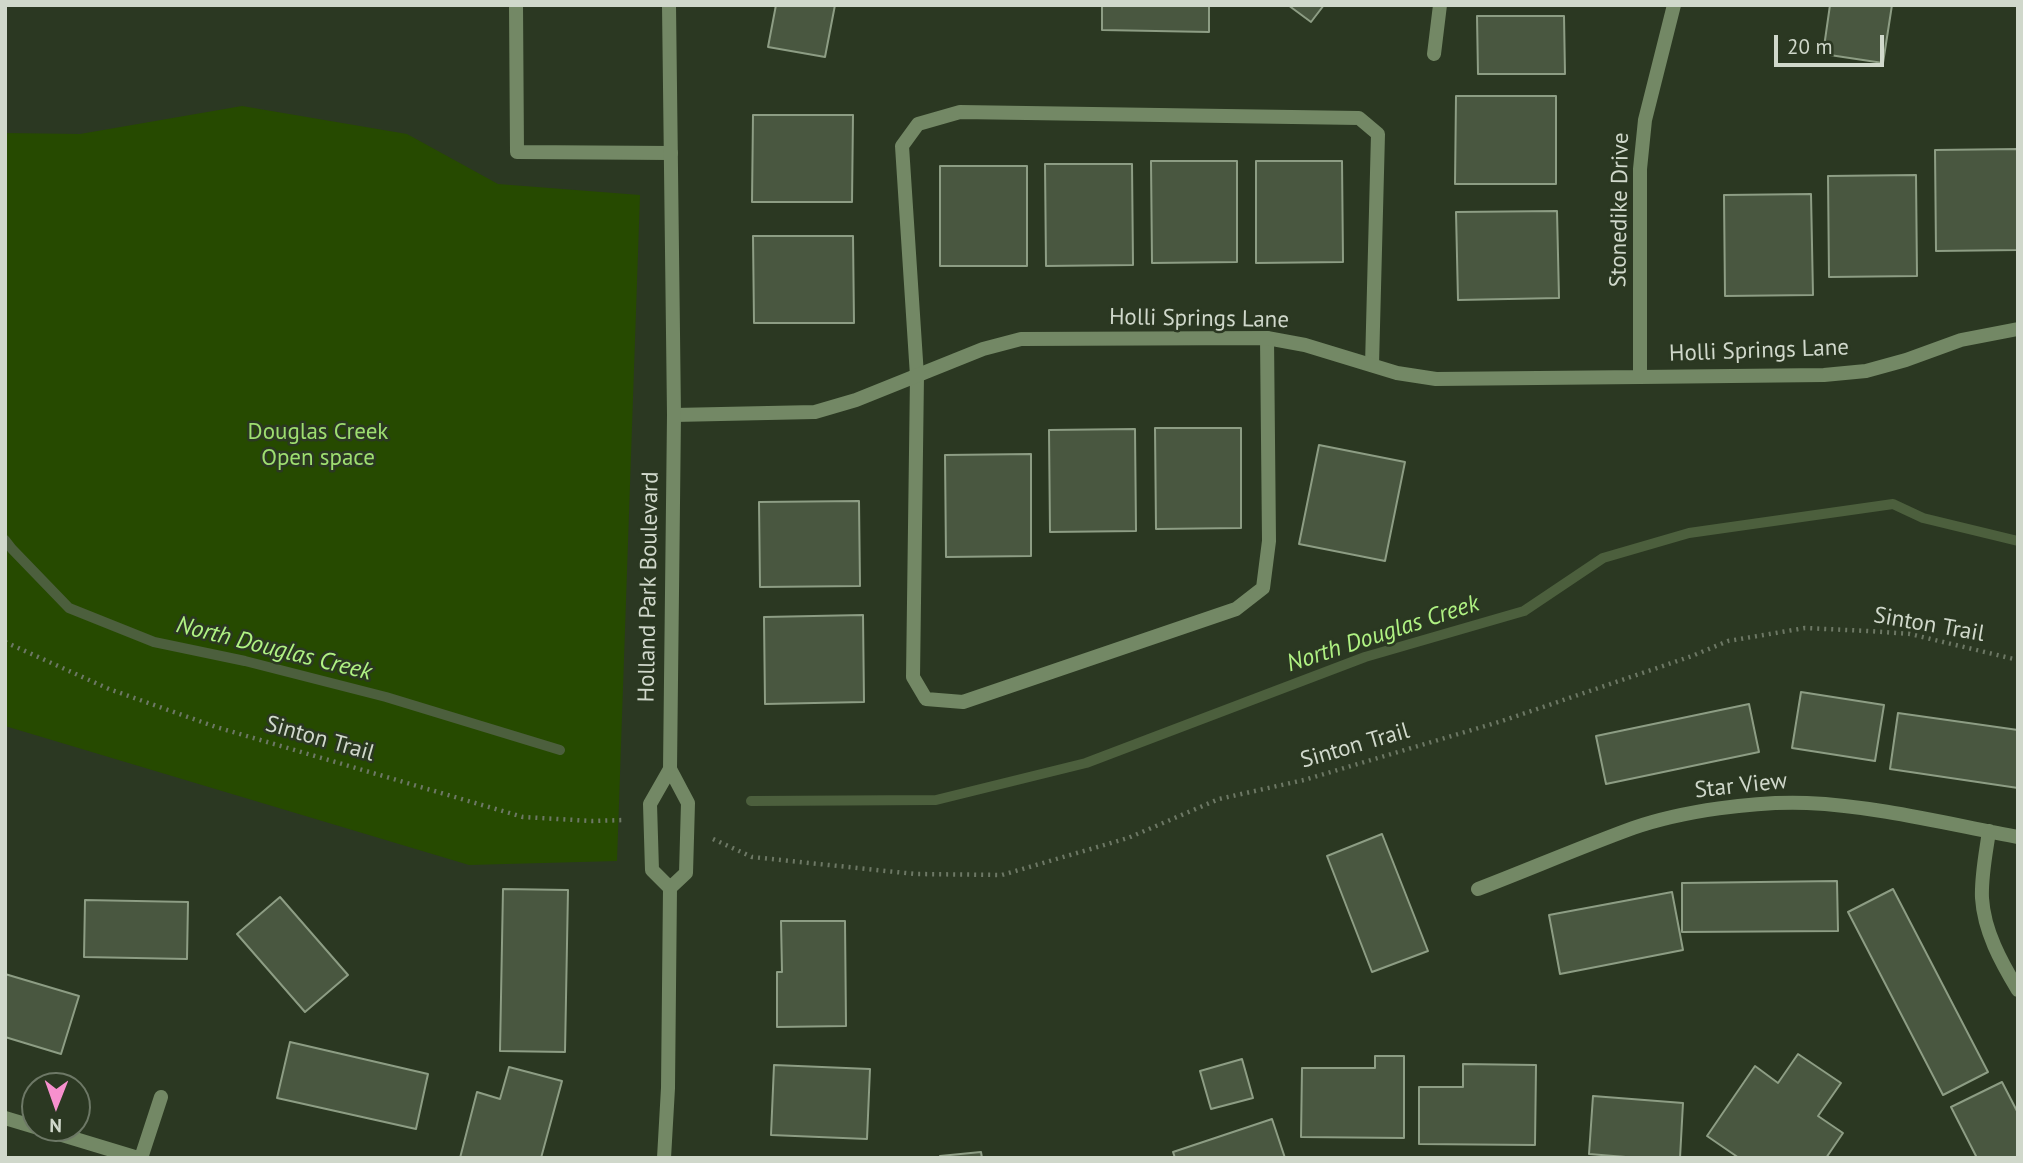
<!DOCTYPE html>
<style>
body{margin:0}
#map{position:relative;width:2023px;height:1163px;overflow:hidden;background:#2b3822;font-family:"PT Sans",sans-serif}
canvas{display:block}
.frame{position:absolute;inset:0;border:7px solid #d0d8cb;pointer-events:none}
.north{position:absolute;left:21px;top:1072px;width:70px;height:70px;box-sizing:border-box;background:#2b3822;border:2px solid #6d7866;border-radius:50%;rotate:181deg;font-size:19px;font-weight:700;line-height:28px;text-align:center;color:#d0d8cb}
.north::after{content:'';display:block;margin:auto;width:24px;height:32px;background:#f790ce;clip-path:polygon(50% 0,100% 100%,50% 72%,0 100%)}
.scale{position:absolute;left:1774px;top:35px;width:110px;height:32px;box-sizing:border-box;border:4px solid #d0d8cb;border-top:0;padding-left:9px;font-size:21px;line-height:24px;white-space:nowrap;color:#d0d8cb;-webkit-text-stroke:5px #2b3822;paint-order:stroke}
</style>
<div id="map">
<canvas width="2023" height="1163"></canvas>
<div class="frame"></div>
<div class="north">N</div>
<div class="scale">20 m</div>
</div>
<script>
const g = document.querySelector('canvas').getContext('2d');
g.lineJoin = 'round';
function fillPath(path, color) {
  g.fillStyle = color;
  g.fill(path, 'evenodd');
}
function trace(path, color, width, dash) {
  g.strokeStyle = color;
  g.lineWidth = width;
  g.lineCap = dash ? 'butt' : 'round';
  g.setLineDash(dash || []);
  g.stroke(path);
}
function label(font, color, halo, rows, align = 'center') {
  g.font = font + ' "PT Sans",sans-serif';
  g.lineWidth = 5;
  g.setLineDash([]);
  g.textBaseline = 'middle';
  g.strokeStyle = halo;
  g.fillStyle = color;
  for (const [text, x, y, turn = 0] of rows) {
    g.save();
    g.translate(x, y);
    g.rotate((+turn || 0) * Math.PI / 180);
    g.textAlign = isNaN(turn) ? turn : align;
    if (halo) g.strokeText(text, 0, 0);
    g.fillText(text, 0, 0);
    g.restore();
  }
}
const green = new Path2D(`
 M242,106L407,134L498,184L640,195L617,861L469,865L5,726V133L80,134Z`);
const stream = new Path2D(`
 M5,540L12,549L69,608L154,642L245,661L386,697L560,750
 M751,801L936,800L1086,763L1365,657L1524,611L1603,558L1689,533L1893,504L1923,518L2018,541`);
const building = new Path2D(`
 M776,5H835L825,57L768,47Z
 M1102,5H1209V32L1102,30Z
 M1288,5H1324L1311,22Z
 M1830,5H1892L1883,63L1823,54Z
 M1477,16H1564L1565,74H1478Z
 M1456,96H1556V184H1455Z
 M753,115H853L852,202H752Z
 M2018,149V250L1936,251L1935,150Z
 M1151,161H1237V262L1152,263Z
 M1256,161H1342L1343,262L1256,263Z
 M1045,164H1132L1133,265L1046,266Z
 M940,166H1027V266H940Z
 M1916,175L1917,276L1829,277L1828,176Z
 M1811,194L1813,295L1725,296L1724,195Z
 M1557,211L1559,298L1458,300L1456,212Z
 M753,236H853L854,323H754Z
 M1155,428H1241V528L1156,529Z
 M1135,429L1136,531L1050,532L1049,430Z
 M1319,445L1405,462L1385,561L1299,544Z
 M1031,454V556L946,557L945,455Z
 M859,501L860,586L760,587L759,502Z
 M863,615L864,702L765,704L764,617Z
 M1801,692L1884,705L1875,761L1792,748Z
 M1749,704L1759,752L1606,784L1596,736Z
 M1898,713L2018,730V788L1890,769Z
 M1382,834L1428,951L1372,972L1327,856Z
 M1837,881L1838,931L1682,932V883Z
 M503,889L568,890L565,1052L500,1051Z
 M1893,889L1988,1072L1943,1095L1848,912Z
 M1672,892L1683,950L1560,974L1549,915Z
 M280,897L348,975L305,1012L237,934Z
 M85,900L188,902L187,959L84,957Z
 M781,921H845L846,1026L777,1027V972H782Z
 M5,974L79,996L61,1054L5,1037Z
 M290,1042L428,1074L416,1129L277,1098Z
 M1798,1054L1841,1083L1818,1116L1843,1133L1826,1158H1739L1707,1136L1755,1066L1778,1083Z
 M1375,1056H1404V1138L1301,1137L1302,1068H1375Z
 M1242,1059L1253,1098L1211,1109L1200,1071Z
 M1463,1064L1536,1065L1535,1145L1419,1144V1087H1463Z
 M774,1065L870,1069L867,1139L771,1135Z
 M509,1067L562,1081L541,1158H460L477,1092L500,1099Z
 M2002,1082L2018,1113V1158H1977L1951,1107Z
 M1593,1096L1683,1103L1680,1158H1638L1589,1154Z
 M1272,1119L1285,1158H1175L1173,1152Z
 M981,1152L982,1158H940V1156Z`);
const path = new Path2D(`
 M5,642L109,689L216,727L523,817L592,821L625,820
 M713,839L752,857L915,874L1002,875L1128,838L1219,799L1304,780L1502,721L1692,656L1728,641L1805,628L1868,631L1910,634L2018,660`);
const service = new Path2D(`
 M516,5L517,152L671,153
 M1434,54L1440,5
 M1267,338L1269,541L1263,588L1236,609L963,702L926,699L913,677L917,376L902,146L918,124L960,112L1359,118L1378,134L1372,365`);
const minor = new Path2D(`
 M1640,377V169L1645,120L1674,5
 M674,415L815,412L856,400L983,349L1021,339L1267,338L1305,345L1397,373L1436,379L1640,377L1824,375L1866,371L1906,360L1961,340L2018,329
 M1989,831C1986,853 1981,876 1982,898C1984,931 2001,962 2018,990
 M1478,889C1530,869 1581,847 1633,828C1682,811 1755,801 1807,803C1877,806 1948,824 2018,837
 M5,1118L35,1127
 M39,1128L138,1158
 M141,1158L161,1097`);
const tertiary = new Path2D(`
 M670,769L650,804L652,870L670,888
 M664,1158L668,1088L670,888L686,873L688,803L670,769L674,415L669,5`);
const streetNames = [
 ["Stonedike Drive",1620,210,-89],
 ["Holli Springs Lane",1199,319,1],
 ["Holli Springs Lane",1759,351,-2],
 ["Holland Park Boulevard",649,587,-89],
 ["Sinton Trail",1929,625,10],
 ["Sinton Trail",320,739,16],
 ["Sinton Trail",1355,746,-16],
 ["Star View",1741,786,-6]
];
const parkNames = [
 ["Douglas Creek",318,432],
 ["Open space",318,458]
];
const waterNames = [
 ["North Douglas Creek",1383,634,-18],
 ["North Douglas Creek",274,649,14]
];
fillPath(green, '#264a00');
trace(stream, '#4c5f3d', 10);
fillPath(building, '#495740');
trace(building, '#8d9d84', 2);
trace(path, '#6d7865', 4.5, [2, 5]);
trace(service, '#738865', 14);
trace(minor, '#738865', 14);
trace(tertiary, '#738865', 14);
label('23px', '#d0d8cb', '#2b3822', streetNames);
label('23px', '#9ede70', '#2b3822', parkNames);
label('italic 24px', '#b0f283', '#2b3822', waterNames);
</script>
